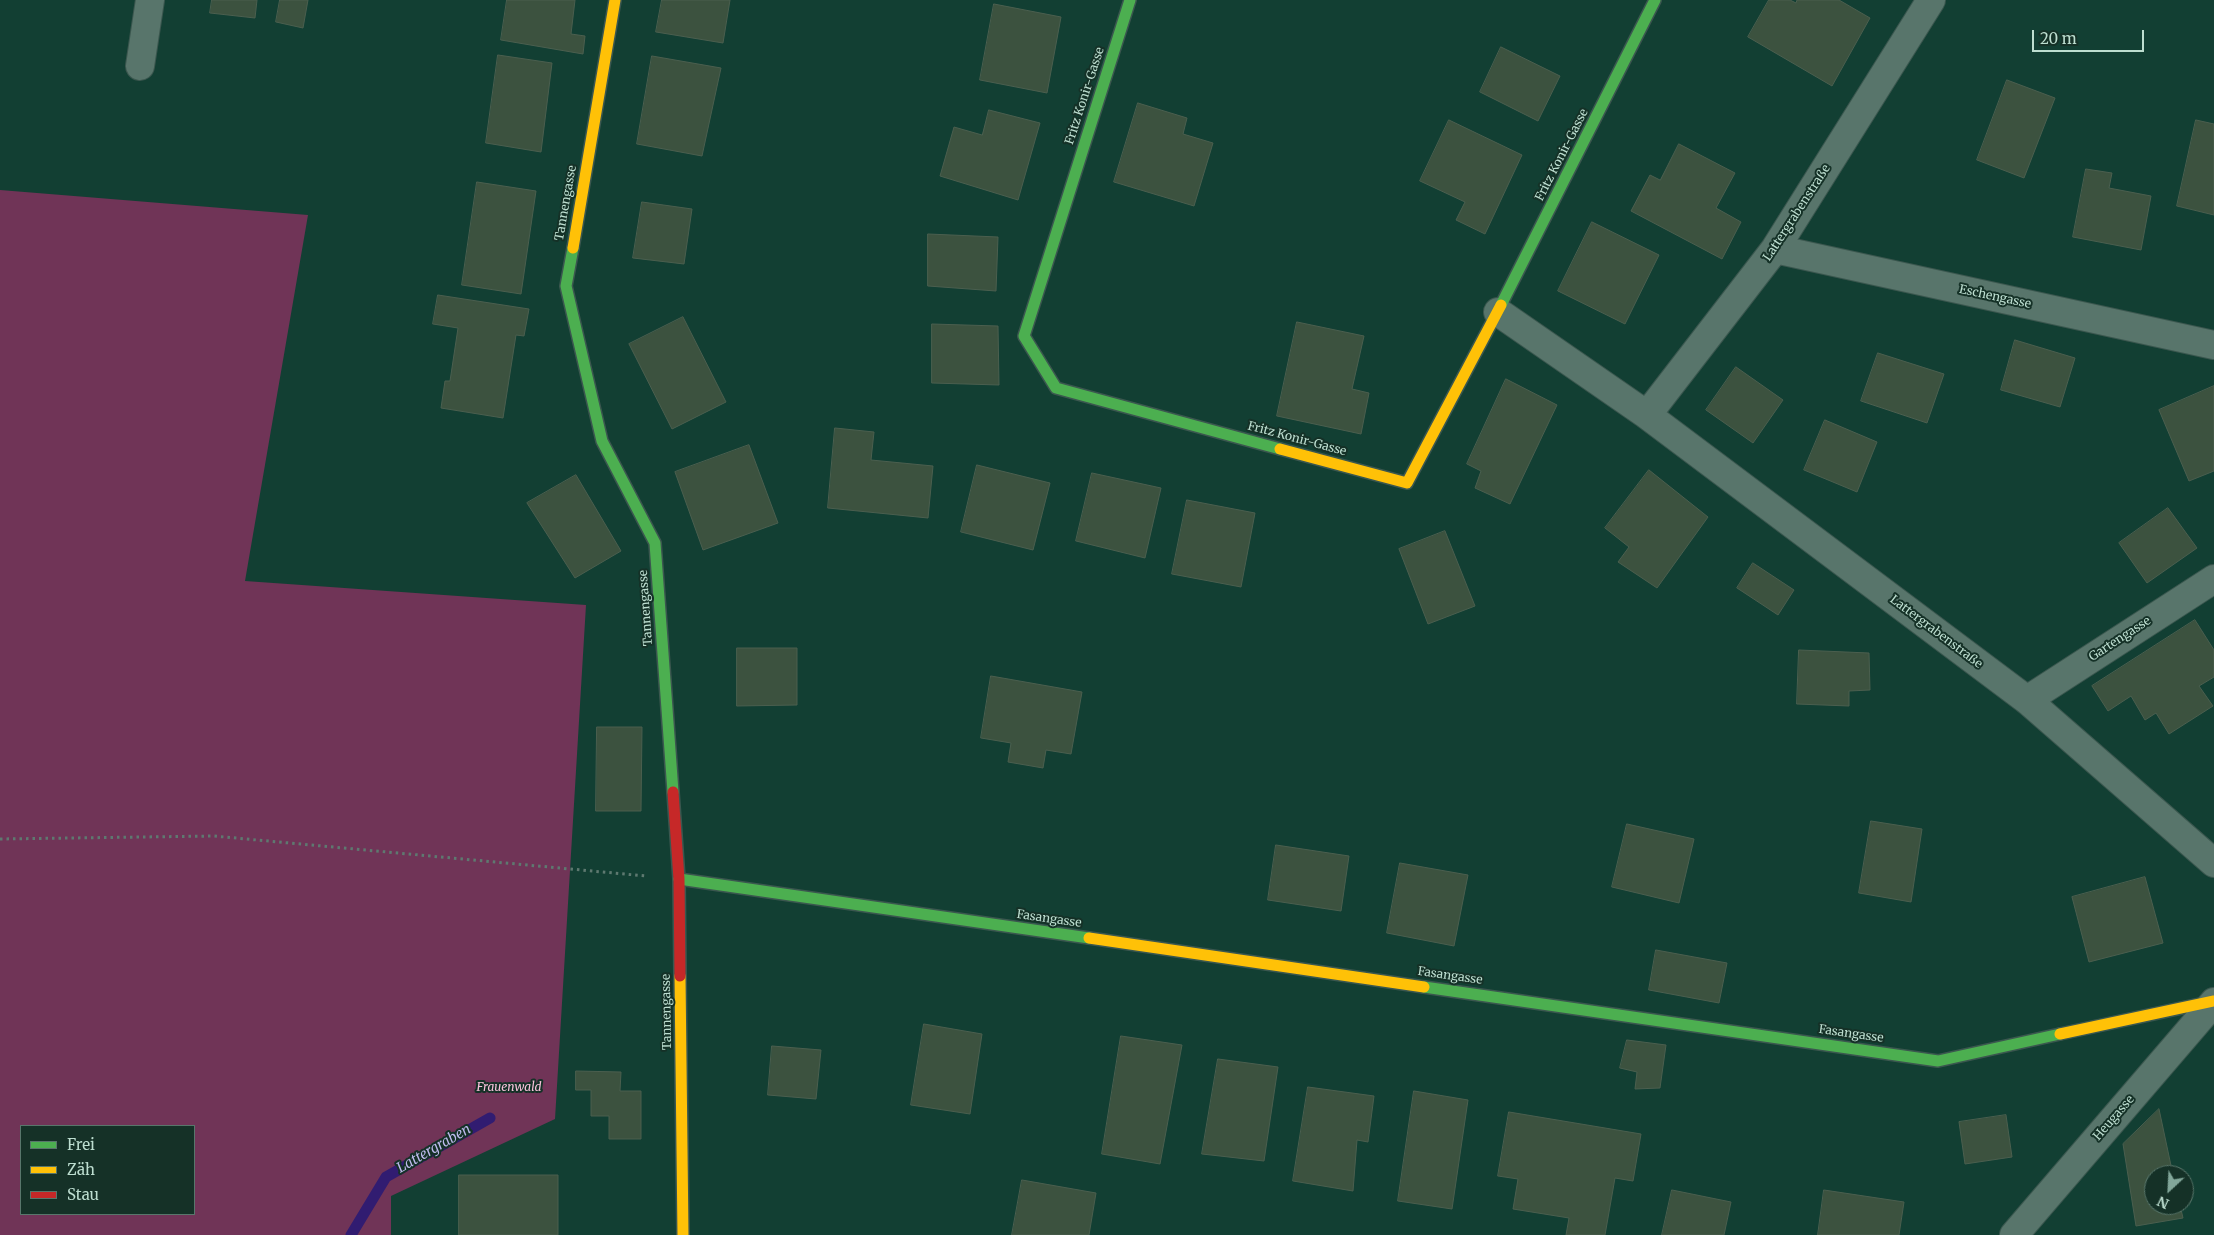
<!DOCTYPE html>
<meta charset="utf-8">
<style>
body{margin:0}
#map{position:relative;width:2214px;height:1235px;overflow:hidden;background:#123f33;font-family:Merriweather,serif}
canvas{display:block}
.legend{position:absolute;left:20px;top:1125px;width:175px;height:90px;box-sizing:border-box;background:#153127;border:1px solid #58766b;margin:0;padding:6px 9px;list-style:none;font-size:15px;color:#bdded0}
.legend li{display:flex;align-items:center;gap:10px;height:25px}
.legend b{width:25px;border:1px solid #58766b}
.north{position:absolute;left:2144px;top:1165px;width:50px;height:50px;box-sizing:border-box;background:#153127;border:1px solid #58766b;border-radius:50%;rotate:205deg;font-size:14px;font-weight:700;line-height:20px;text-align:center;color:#bdded0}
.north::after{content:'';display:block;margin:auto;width:18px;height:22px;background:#81a699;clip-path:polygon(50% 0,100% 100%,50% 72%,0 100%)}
.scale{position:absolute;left:2032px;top:30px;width:112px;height:22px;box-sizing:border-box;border:2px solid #bdded0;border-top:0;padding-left:6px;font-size:15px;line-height:18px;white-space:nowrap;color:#bdded0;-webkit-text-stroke:4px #153127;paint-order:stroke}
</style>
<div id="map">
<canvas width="2214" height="1235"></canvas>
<ul class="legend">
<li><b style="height:6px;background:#4caf50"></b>Frei</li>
<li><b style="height:6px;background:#ffc107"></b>Zäh</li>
<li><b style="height:6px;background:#c62828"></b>Stau</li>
</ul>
<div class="north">N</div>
<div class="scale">20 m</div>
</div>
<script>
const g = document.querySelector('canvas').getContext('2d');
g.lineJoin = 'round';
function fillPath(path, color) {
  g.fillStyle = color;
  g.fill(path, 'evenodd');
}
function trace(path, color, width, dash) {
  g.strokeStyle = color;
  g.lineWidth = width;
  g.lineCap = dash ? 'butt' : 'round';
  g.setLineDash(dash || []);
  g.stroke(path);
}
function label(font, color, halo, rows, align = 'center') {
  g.font = font + ' Merriweather,serif';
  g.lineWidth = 4;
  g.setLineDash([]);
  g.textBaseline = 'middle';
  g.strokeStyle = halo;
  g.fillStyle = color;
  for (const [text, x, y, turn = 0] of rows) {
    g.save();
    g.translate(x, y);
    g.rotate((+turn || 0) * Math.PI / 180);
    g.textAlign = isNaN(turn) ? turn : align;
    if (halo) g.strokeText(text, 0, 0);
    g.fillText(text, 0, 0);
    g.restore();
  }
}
const green = new Path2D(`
 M0,190L308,215L245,581L586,605L555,1119L391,1196V1235H0ZM21,1126H194V1214H21Z`);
const stream = new Path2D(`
 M351,1235L386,1177L490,1118`);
const building = new Path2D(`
 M212,0H257L255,18L210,13Z
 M280,0H308L303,28L276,22Z
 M507,0H575L571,34L585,36L583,54L501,40Z
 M662,0H730L723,43L656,32Z
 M1769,0H1790L1796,3L1797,0H1839L1870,18L1832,86L1748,37Z
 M994,4L1061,17L1047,93L980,80Z
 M1501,47L1560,76L1538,121L1480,92Z
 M498,55L552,63L541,152L486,143Z
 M652,56L721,68L702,156L637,144Z
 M2007,80L2055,98L2024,178L1977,160Z
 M1138,103L1187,118L1183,134L1213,143L1194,206L1114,182Z
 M989,110L1040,123L1018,200L940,176L954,127L982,135Z
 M1449,120L1522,155L1485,234L1456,220L1465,202L1420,181Z
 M2196,120L2214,124V215L2177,206Z
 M1679,144L1735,173L1716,208L1741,222L1722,259L1631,211L1650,175L1660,180Z
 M2086,169L2112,173L2109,188L2151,196L2141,250L2073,237Z
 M477,182L536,191L521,294L462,285Z
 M642,202L692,209L684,264L633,258Z
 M1592,222L1659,255L1625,324L1558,291Z
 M928,234L998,237L996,291L928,286Z
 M438,295L529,309L524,336L516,335L503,418L441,408L445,381H450L458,328L433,324Z
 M683,317L726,402L672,429L629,344Z
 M1297,322L1364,336L1352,389L1369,393L1361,434L1277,416Z
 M932,324L998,326L999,385L932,383Z
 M2015,340L2075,358L2060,407L2001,390Z
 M1878,353L1944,374L1927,423L1861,401Z
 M1736,367L1783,400L1753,443L1706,410Z
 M1506,379L1557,405L1510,504L1475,488L1481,471L1467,464Z
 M2214,386V471L2189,481L2159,410Z
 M1825,420L1877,442L1857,492L1804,470Z
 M835,428L874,432L871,460L933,466L928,518L828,508Z
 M749,445L778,523L703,550L675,472Z
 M977,465L1050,483L1033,550L961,532Z
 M1649,470L1708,517L1657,588L1618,562L1629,547L1605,528Z
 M1092,473L1161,488L1145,558L1076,541Z
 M576,475L621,551L575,578L527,503Z
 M1187,500L1255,513L1241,587L1172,574Z
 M2168,508L2197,548L2147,583L2119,543Z
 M1445,531L1475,606L1428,624L1399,549Z
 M1753,563L1794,590L1778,615L1737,588Z
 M2195,620L2214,650V677L2199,686L2213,706L2169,734L2156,713L2145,720L2131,696L2108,711L2092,686Z
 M737,648H797V705L737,706Z
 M1799,650L1869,653L1870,690L1849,691V706L1797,704Z
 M991,676L1082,692L1071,754L1046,750L1043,768L1008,762L1011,743L981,738Z
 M597,727H642L641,811H596Z
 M1871,821L1922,829L1911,902L1859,893Z
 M1627,824L1694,839L1679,903L1612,887Z
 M1276,845L1349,856L1341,911L1268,900Z
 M1400,863L1468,875L1454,946L1387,933Z
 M2145,877L2163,943L2089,962L2072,897Z
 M1656,950L1727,963L1719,1003L1649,990Z
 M924,1024L982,1034L970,1114L911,1105Z
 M1121,1036L1182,1045L1160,1164L1102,1154Z
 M1627,1040L1666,1045L1660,1088L1635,1089L1637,1072L1620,1068Z
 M772,1046L821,1050L816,1099L768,1095Z
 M1218,1059L1278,1067L1264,1161L1202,1154Z
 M576,1071L621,1072L620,1091H641V1139H609V1116H591V1090H576Z
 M1308,1087L1374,1096L1368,1142L1357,1140L1353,1191L1293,1181Z
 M1414,1091L1468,1100L1452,1209L1398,1201Z
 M2159,1109L2173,1175H2154V1205H2180L2183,1218L2136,1226L2123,1144Z
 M1509,1112L1641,1134L1633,1181L1615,1178L1605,1235H1566L1569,1218L1513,1209L1518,1179L1498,1176Z
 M2006,1115L2012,1157L1965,1164L1959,1122Z
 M459,1175H558V1235H459Z
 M1022,1180L1096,1193L1089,1235H1012Z
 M1672,1190L1731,1202L1724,1235H1662Z
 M1824,1190L1904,1202L1899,1235H1818Z`);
const path = new Path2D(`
 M0,839L214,836L646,876`);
const street = new Path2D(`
 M140,66L150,0
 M1775,249L2214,345
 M1498,312L1647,415L2027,700L2214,863
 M1647,415L1775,249L1931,0
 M2027,700L2214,579
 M2014,1235L2214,1002`);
const fast = new Path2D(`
 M1130,0L1024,336L1056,388L1280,449
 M573,248L566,286L602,441L655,543L673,792
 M1501,305L1655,0
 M679,879L1089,938
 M1424,987L1938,1061L2060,1034`);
const slow = new Path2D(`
 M573,248L615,0
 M1280,449L1407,483L1501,305
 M1089,938L1424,987
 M680,976L683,1235
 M2060,1034L2214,1001`);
const jam = new Path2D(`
 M673,792L679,879L680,976`);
const streetNames = [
 ["Fritz Konir-Gasse",1085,96,-72],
 ["Fritz Konir-Gasse",1562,155,-63],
 ["Tannengasse",566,203,-80],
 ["Lattergrabenstraße",1797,213,-57],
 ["Eschengasse",1995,297,12],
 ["Fritz Konir-Gasse",1297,439,15],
 ["Tannengasse",646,608,-94],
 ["Lattergrabenstraße",1936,632,37],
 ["Gartengasse",2120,639,-33],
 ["Fasangasse",1049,919,8],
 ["Fasangasse",1450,976,8],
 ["Tannengasse",667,1012,-91],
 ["Fasangasse",1851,1034,8],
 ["Heugasse",2114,1118,-49]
];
const parkNames = [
 ["Frauenwald",509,1088]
];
const waterNames = [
 ["Lattergraben",434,1149,-30]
];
fillPath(green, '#703457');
trace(stream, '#311c71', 11);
fillPath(building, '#3c523f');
trace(building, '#4b5f4f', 1);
trace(street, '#3b574f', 30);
trace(fast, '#3b574f', 14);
trace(slow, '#3b574f', 14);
trace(jam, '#3b574f', 14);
trace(path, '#5e7970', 3, [2.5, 4]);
trace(street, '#58756b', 28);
trace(fast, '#4caf50', 11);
trace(slow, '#ffc107', 11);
trace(jam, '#c62828', 11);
label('12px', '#bdded0', '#153127', streetNames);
label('italic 12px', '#f8c1db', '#153127', parkNames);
label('italic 14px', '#bebaed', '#153127', waterNames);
</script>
